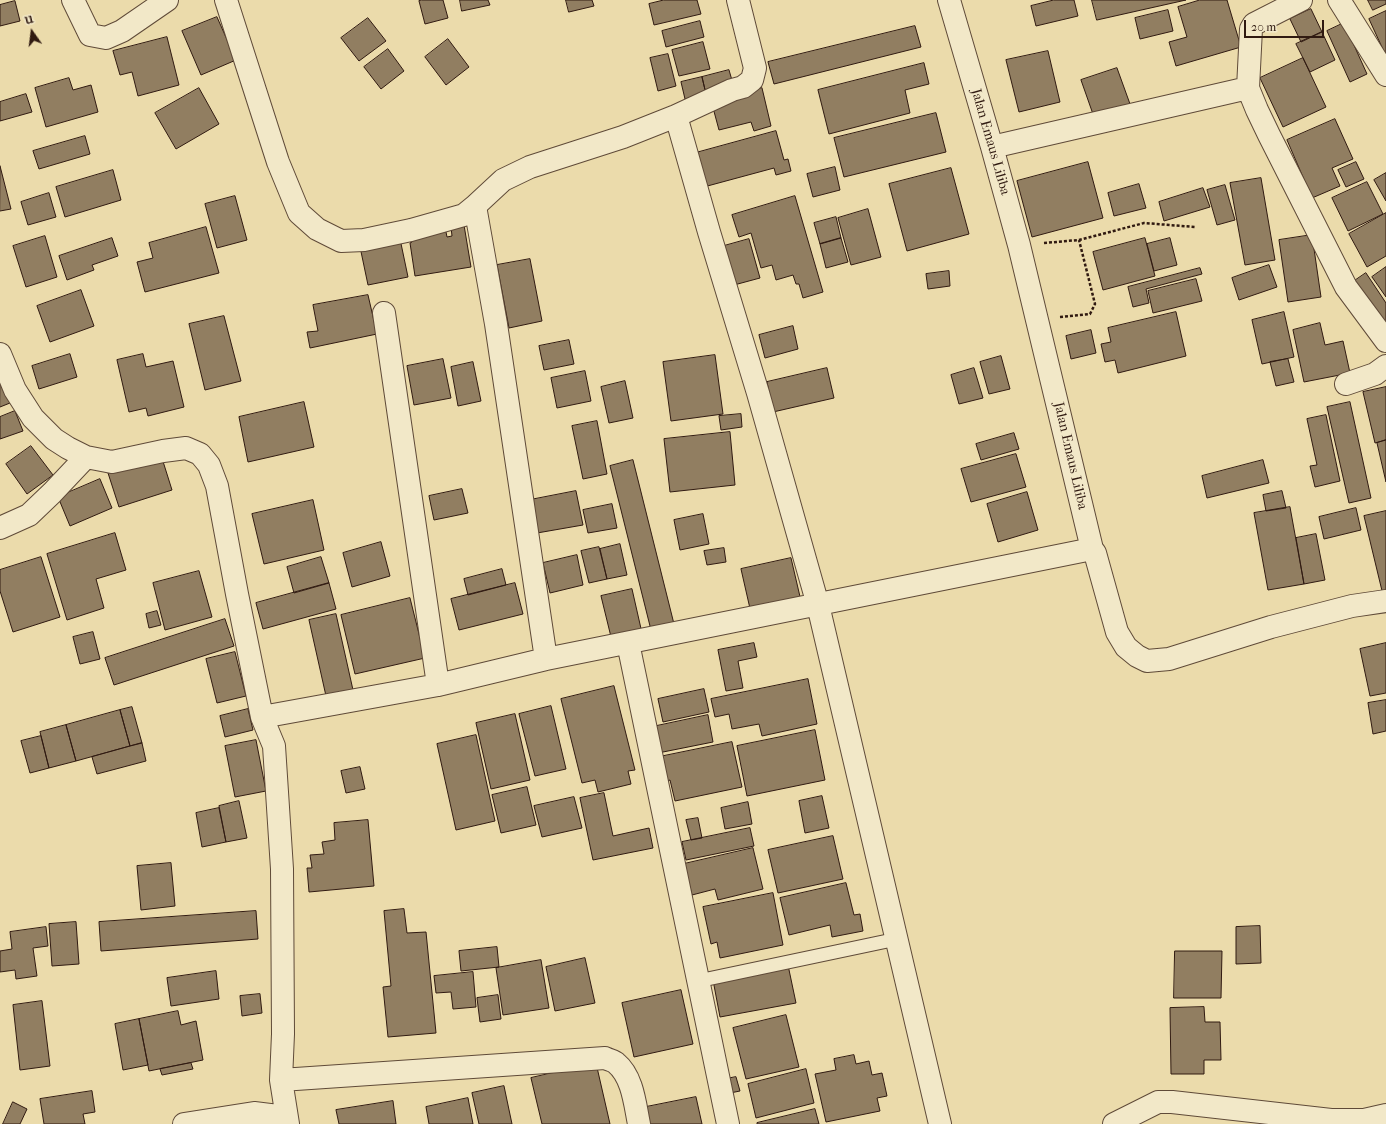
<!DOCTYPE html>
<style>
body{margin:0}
#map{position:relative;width:1386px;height:1124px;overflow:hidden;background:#ebdbab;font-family:"IM FELL French Canon",serif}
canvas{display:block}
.north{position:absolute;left:12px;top:12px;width:40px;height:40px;-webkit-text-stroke:3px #f2e8c8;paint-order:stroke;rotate:346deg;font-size:11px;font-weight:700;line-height:16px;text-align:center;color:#301a11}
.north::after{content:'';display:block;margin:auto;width:14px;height:18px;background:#301a11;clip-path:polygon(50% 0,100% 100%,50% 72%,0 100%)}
.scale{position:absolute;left:1244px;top:20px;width:80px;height:18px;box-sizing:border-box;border:2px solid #301a11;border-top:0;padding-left:5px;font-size:12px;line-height:14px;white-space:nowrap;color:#301a11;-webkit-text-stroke:3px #f2e8c8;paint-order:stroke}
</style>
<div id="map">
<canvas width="1386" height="1124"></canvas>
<div class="north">U</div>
<div class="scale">20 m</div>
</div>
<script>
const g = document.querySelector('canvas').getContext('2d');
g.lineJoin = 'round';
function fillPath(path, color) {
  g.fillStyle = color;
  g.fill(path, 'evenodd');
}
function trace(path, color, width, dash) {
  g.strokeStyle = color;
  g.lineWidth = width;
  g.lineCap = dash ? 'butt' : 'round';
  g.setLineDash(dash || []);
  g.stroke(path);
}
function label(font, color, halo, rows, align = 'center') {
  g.font = font + ' "IM FELL French Canon",serif';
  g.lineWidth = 3;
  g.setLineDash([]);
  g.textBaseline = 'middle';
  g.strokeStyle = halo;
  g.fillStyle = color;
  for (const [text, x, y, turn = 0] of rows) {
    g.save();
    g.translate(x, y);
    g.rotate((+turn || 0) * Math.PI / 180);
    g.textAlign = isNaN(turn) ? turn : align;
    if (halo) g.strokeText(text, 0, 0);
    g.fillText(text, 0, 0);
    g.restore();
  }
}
const building = new Path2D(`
 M422,0H443L448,18L425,24L419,1Z
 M460,0H488L490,5L462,11Z
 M566,0H592L594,6L569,12Z
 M664,0H697L701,14L654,25L649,4Z
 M1054,0H1074L1078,16L1036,26L1031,6Z
 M1092,0H1186L1097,20Z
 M1200,0H1227L1241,47L1176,66L1169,42L1187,37L1178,7Z
 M1368,0H1386V4L1373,10Z
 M15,1L20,21L0,26V5Z
 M1311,9L1322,32L1301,42L1290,19Z
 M1168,10L1173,31L1140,39L1135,18Z
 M1386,11V56L1369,19Z
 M217,17L236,60L201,75L182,31Z
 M368,18L386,41L359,61L341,38Z
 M700,21L704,37L666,47L662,31Z
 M1344,23L1367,74L1350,82L1327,31Z
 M915,26L921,47L774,84L768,62Z
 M1322,32L1335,60L1310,72L1296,44Z
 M167,37L179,85L138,96L132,72L120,75L113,51Z
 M448,39L469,67L446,85L425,57Z
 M703,42L710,69L679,76L672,50Z
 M388,49L404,71L381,89L364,67Z
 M1048,51L1060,102L1019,112L1006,60Z
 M668,54L676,86L658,91L650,58Z
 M1303,58L1326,107L1283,127L1260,78Z
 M924,63L929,84L905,90L910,113L829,134L818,90Z
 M1117,68L1130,104L1094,117L1081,80Z
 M729,70L734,87L706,94L702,77Z
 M702,77L706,94L685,99L681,82Z
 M69,78L73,90L91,85L98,112L46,127L35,88Z
 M199,88L219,124L176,149L155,113Z
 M762,88L771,126L754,131L751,122L719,130L712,104L744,93Z
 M26,94L32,112L0,121V102Z
 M936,113L946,152L844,177L834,138Z
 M1335,119L1353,159L1332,168L1340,186L1312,198L1287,140Z
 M776,131L784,160L788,159L791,171L776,175L774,168L700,188L692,154Z
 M85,136L90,154L39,169L33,151Z
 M1088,162L1103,218L1032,237L1017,181Z
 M1356,162L1364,179L1346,187L1338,170Z
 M0,166L11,209L0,211Z
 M835,167L840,190L813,197L807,174Z
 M951,168L969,234L907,251L889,184Z
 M113,170L121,200L65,217L56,187Z
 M1386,173V201L1374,180Z
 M1261,178L1275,260L1245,265L1230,183Z
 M1367,182L1383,214L1348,231L1332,198Z
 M1139,184L1146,208L1114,216L1108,193Z
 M1225,185L1235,220L1217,225L1207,190Z
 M1203,188L1210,207L1164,221L1159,202Z
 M49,193L56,217L28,225L21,202Z
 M235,196L247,240L217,248L205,204Z
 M795,196L823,292L803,298L799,284H796L793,275L776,280L772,265L761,268L751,233L739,237L732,215Z
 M868,209L881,257L851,265L838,218Z
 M1386,213V256L1367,267L1349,234Z
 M836,217L841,238L820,244L814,223Z
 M464,225L471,267L415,276L410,243L412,242L410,233L445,227L447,237L452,236L451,227Z
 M206,227L219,273L145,292L137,262L153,258L149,243Z
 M399,234L408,277L368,285L359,242Z
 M1312,235L1321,297L1288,302L1279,240Z
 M45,236L57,277L26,287L13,246Z
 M112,238L118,256L92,265L94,270L67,280L59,256Z
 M841,238L848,262L826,268L820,244Z
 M1145,238L1155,276L1103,290L1093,252Z
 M1170,238L1177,265L1154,271L1147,244Z
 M749,239L760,278L734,285L724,246Z
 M530,259L542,321L509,328L497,265Z
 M1269,265L1277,287L1239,300L1232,278Z
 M1386,267V297L1372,277Z
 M1200,268L1202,274L1146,289L1149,303L1133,307L1128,287Z
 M949,271L950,286L928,289L926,274Z
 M1366,273L1386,303V336L1350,284Z
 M1196,279L1202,301L1153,313L1148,291Z
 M81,290L94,326L50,342L37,306Z
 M368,295L377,334L310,348L307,332L318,331L313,305Z
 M1176,312L1186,356L1118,373L1115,360L1105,362L1101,344L1111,342L1108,328Z
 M1284,312L1294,357L1262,364L1252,320Z
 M224,316L241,381L205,390L189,324Z
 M1320,323L1325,345L1343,341L1350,373L1304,382L1293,330Z
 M793,326L798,349L765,358L759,335Z
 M1091,330L1096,353L1071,359L1066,336Z
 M569,340L574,364L544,370L539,346Z
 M70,354L77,377L39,389L32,366Z
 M143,354L146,367L173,361L184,407L148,416L146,408L129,412L117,360Z
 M715,355L723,414L671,421L663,362Z
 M1001,356L1010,389L989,394L980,362Z
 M443,359L451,398L414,405L407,366Z
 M1288,359L1294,382L1276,386L1270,362Z
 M473,362L481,401L458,406L451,367Z
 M827,368L834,398L773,412L767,382Z
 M974,368L983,398L959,404L951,375Z
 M585,371L591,401L557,408L551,378Z
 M0,377L10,403L0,407Z
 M625,381L633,418L609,423L601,387Z
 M1386,387V440L1375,443L1363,392Z
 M304,402L314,447L248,462L239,417Z
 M1350,402L1371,498L1349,503L1327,407Z
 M15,411L23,431L0,439V417Z
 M741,414L742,427L721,430L719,416Z
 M1326,415L1340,481L1315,487L1310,466L1317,465L1307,419Z
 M597,421L607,474L583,479L572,426Z
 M730,432L735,485L670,492L664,439Z
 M1014,433L1019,449L981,460L976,444Z
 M1386,440V482L1377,443Z
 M31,446L53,475L27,494L6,464Z
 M1016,454L1026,487L971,502L961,469Z
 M161,455L172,490L119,507L108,473Z
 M633,460L676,632L653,638L610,466Z
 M1263,460L1269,483L1207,498L1202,476Z
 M100,479L112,508L70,526L58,497Z
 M462,489L468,513L434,520L429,496Z
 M576,491L583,525L537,533L530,500Z
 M1282,491L1286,508L1266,511L1263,495Z
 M1027,492L1038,530L998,542L987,504Z
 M313,500L324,550L264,564L252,514Z
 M612,504L617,528L588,533L583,510Z
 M1290,507L1304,584L1268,590L1254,513Z
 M1356,508L1361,530L1324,539L1319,517Z
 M1386,511V595H1383L1364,516Z
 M703,514L709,544L680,550L674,520Z
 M115,533L126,570L96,579L104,608L67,620L47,554Z
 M1316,534L1325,580L1304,584L1296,538Z
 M381,542L390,576L352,587L343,553Z
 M620,544L627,575L607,579L600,549Z
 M599,547L607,579L589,583L581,551Z
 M724,548L726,562L707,565L704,551Z
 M577,555L583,585L550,593L543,563Z
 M41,557L60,617L13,632L0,591V570Z
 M321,557L329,583L294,593L287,567Z
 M791,558L801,601L751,613L741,569Z
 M502,569L506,585L468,595L464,579Z
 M199,571L212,617L165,630L153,583Z
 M329,583L336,609L263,629L256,603Z
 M515,583L523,614L459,630L451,599Z
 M632,589L642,633L612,641L601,596Z
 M410,598L425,658L355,674L341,615Z
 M157,611L161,625L149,628L146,614Z
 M336,614L353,690L326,696L309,620Z
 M225,619L234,646L114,685L105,658Z
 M93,632L100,659L80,664L73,637Z
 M754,643L757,657L738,661L743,688L726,691L718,650Z
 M1386,643V693L1370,696L1360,649Z
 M235,652L246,696L217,703L206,659Z
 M808,679L817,724L762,736L759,724L732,729L729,714L715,717L711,699Z
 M614,686L635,770L628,771L631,784L598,792L595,780L582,783L561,699Z
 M704,689L709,712L663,722L658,699Z
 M1386,700V731L1373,734L1368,703Z
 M551,706L566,769L535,776L519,714Z
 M132,707L142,743L130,746L120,710Z
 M248,709L253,730L225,737L220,716Z
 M120,710L130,746L76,761L66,725Z
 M515,714L530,780L491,789L476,723Z
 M708,715L713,742L658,753L652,727Z
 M66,725L76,761L49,768L40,732Z
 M815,730L825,780L747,796L737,746Z
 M476,735L495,821L456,830L437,744Z
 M41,736L49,768L30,773L21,741Z
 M256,740L266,791L235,797L225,746Z
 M732,742L742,787L675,801L670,780L664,782L659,757Z
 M142,743L146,761L97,774L92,757Z
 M360,767L365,789L346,793L341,771Z
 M527,787L536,825L501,833L492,795Z
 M604,793L613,836L649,828L653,848L593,860L580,798Z
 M822,796L829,828L805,833L799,801Z
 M574,797L582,828L542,837L534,806Z
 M239,801L247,838L226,842L219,806Z
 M748,802L752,824L725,829L721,808Z
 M219,808L226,842L202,847L196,813Z
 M698,818L702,838L691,840L686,820Z
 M368,820L374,886L309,892L307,868H312L310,855L324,854L322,842L335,840L334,823Z
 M750,828L754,846L686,860L682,842Z
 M833,836L843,879L778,893L768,850Z
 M753,848L763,889L718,900L715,889L692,895L684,864Z
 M171,863L175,906L141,910L137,866Z
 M846,883L854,915L860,914L863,931L832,937L830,925L789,935L780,898Z
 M773,893L783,945L720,958L717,942L711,944L703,907Z
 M404,909L407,933L426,932L436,1033L388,1037L383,987L391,986L384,911Z
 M256,911L258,939L101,951L99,922Z
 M76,922L79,964L52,966L49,924Z
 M1260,926L1261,963L1236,964V927Z
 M46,927L48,946L33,948L37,976L16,979L15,970L0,972V951L12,949L10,932Z
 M497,947L499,967L461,971L459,951Z
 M1175,951H1222L1221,998H1174Z
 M585,958L595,1003L555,1011L546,967Z
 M541,960L549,1008L503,1015L496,968Z
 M788,965L796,1003L720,1017L713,980Z
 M216,971L219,999L171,1006L167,978Z
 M473,972L476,1007L453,1009L451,992L436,993L434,976Z
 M681,990L693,1044L634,1057L622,1003Z
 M260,994L262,1013L242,1016L240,996Z
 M498,995L501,1019L480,1022L477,998Z
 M42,1001L50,1066L20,1070L13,1005Z
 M1204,1007L1205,1022H1220L1221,1060H1204V1074H1171L1170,1008Z
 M178,1011L181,1025L196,1021L203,1060L149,1071L139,1019Z
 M786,1015L799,1067L746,1079L733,1028Z
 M139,1019L148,1065L123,1070L115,1024Z
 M854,1055L856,1064L869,1061L872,1075L882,1073L887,1096L877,1098L880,1111L826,1122L815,1074L836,1070L834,1059Z
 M191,1063L193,1069L162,1075L160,1069Z
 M596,1063L610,1124H542L531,1078Z
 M806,1069L814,1103L756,1118L748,1084Z
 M736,1077L740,1091L730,1093L726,1079Z
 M504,1086L512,1124H479L472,1093Z
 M92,1091L95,1112L83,1114L85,1124H44L40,1099Z
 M696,1097L702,1124H649L646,1107Z
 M468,1098L473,1124H429L426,1107Z
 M393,1101L396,1124H339L336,1110Z
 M13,1102L27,1109L20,1124H3Z
 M815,1109L819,1124H757V1123Z`);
const path = new Path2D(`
 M1044,243L1079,240L1144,223L1195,227
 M1060,317L1090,314L1095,304L1079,240`);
const service = new Path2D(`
 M698,981L897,939`);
const minor = new Path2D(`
 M73,0L90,35L106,38L122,31L167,0
 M226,0L278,162L299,213L317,229L341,241L364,240L411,230L464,215L475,206
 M949,0L992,147L1019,245L1092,549L1095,553L1117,632L1126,647L1137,656L1147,661L1169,659L1271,627L1352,606L1386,601
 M1339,0L1386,75
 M1248,88L1251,29L1254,24L1301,0
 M676,116L709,232L758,393L818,605L940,1124
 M992,147L1248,88L1257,110L1269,135L1346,287L1386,341
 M384,313L438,685
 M0,354L15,390L33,418L54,439L68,448L86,457L112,462L163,451L186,448L200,454L209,465L217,486L237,594L262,717L274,746L282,869L283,1034L281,1080L288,1124
 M1346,384L1375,374L1386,366
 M0,528L29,515L52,493L86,457
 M628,643L728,1124
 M546,659L496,324L475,206L503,180L530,167L623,137L676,116L732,90L743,87L752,80L755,68L738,0
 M262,717L438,685L546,659L1092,549
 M281,1080L605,1058C609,1060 614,1061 616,1063C633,1077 635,1105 639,1124
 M184,1124L254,1113L286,1117
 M1114,1124L1158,1102H1172L1331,1120H1364L1386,1115`);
const streetNames = [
 ["Jalan Emaus Liliba",990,142,74],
 ["Jalan Emaus Liliba",1070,456,77]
];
fillPath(building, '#917e61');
trace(building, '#301a11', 1);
trace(service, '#5f4a38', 15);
trace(minor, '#5f4a38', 24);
trace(path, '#301a11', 2.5, [3, 2]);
trace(service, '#f2e8c8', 13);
trace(minor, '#f2e8c8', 22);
label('14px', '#301a11', '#f2e8c8', streetNames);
</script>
